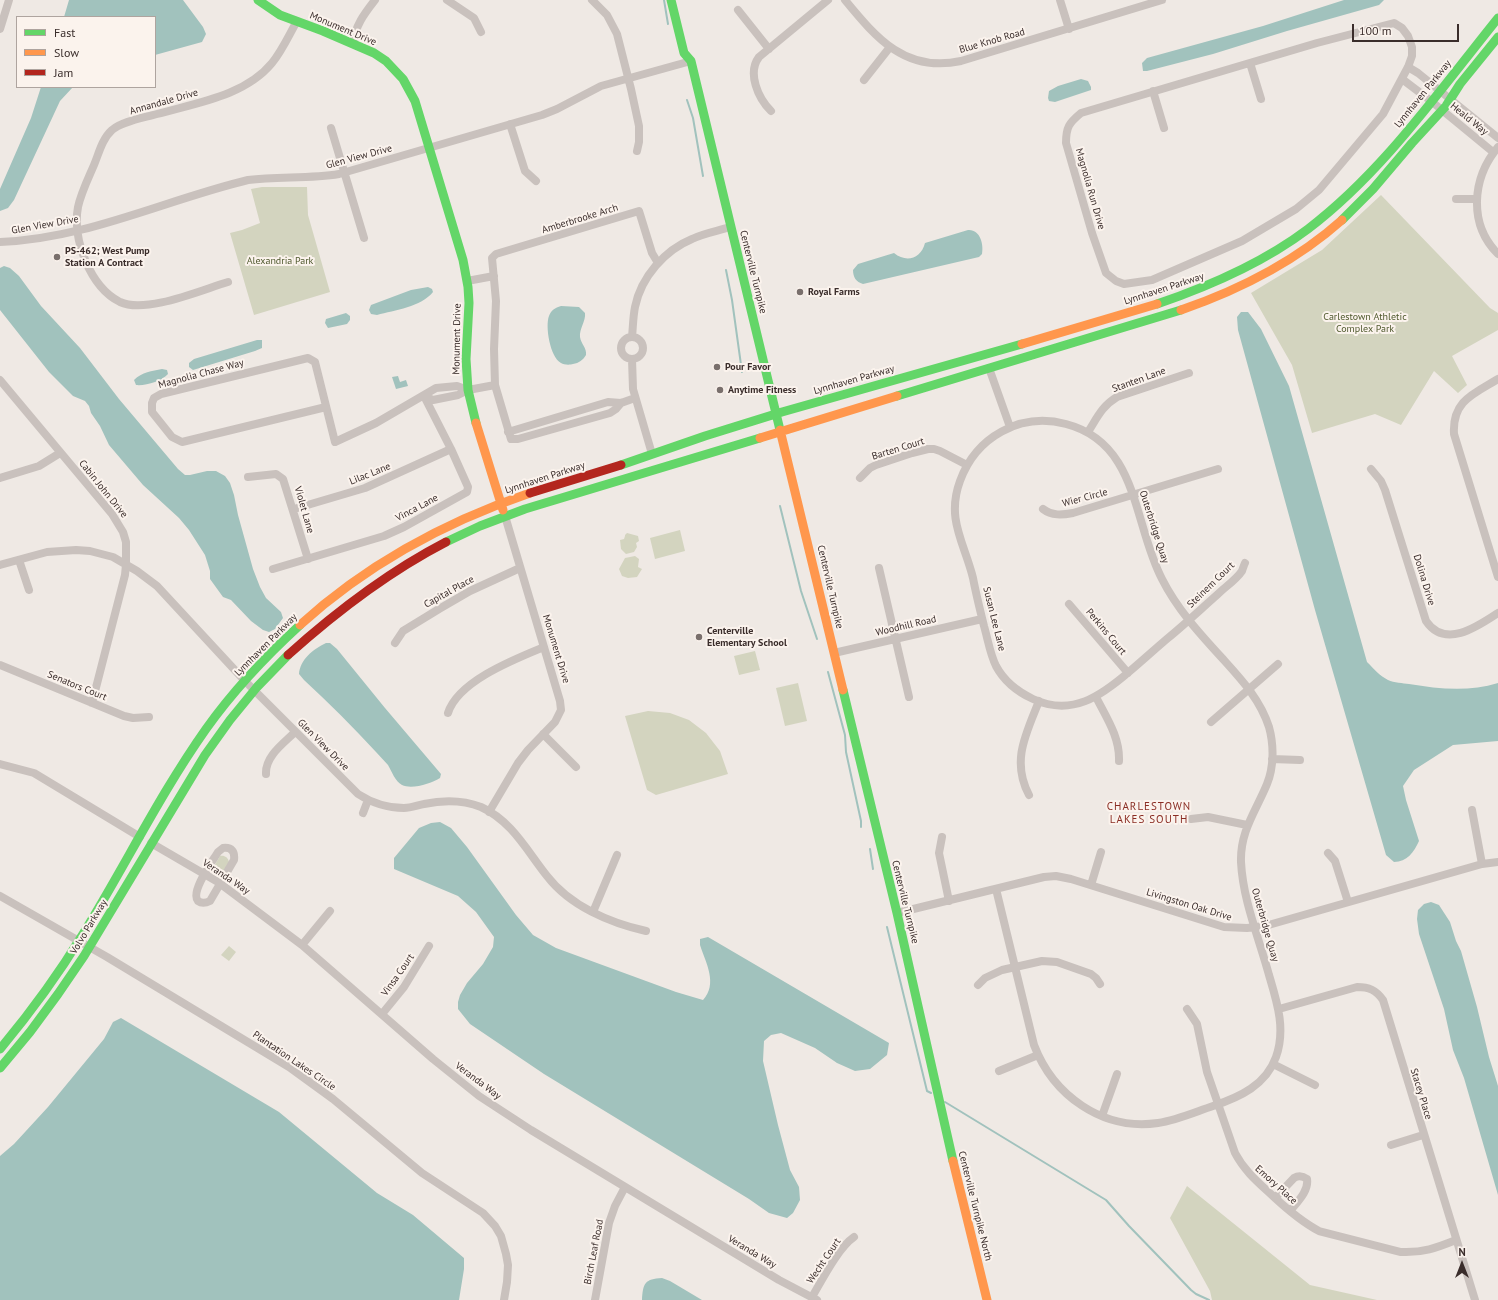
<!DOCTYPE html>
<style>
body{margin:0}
#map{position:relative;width:1498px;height:1300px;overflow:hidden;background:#efe9e4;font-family:"PT Sans",sans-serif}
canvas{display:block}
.legend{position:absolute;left:16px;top:16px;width:140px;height:72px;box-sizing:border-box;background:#fbf3ed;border:1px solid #aea49f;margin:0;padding:5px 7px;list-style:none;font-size:12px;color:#3a2d2b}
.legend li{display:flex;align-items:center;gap:8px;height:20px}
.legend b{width:20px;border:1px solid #aea49f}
.north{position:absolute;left:1442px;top:1244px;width:40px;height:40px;-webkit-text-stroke:3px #fbf3ed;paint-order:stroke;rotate:0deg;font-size:11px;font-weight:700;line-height:16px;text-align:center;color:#3a2d2b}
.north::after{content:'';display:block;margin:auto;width:14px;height:18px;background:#3a2d2b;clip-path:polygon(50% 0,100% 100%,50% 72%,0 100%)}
.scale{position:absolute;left:1352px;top:24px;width:107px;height:18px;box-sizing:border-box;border:2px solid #3a2d2b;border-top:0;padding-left:5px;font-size:12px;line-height:14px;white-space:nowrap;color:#3a2d2b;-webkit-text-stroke:3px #fbf3ed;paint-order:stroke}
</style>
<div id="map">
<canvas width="1498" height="1300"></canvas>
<ul class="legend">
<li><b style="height:5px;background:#63d668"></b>Fast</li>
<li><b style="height:5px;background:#ff974d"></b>Slow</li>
<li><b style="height:5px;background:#b3261e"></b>Jam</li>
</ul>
<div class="north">N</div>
<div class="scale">100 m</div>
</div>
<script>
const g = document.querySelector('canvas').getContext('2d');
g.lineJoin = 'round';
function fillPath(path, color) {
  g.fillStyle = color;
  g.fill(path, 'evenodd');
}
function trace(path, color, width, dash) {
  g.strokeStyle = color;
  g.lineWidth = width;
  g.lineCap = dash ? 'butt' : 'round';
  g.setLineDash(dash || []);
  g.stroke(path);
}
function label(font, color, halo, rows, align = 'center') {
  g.font = font + ' "PT Sans",sans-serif';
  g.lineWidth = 4;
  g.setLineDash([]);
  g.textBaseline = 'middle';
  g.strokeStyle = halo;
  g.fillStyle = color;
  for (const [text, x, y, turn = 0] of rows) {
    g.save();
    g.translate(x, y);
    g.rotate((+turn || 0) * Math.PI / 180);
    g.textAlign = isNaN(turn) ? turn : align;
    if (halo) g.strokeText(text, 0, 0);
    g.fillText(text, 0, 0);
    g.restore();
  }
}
const green = new Path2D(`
 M262,187H307L308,215L330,292L254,315L230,233L242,230L260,223L251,189Z
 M1381,195L1490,308L1498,313V330L1452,356L1467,385L1458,393L1434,371L1401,425L1375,414L1312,433L1292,365L1251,293L1322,250Z
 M680,530L685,551L655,559L650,538Z
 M627,533L638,536L639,541L636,543L637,547L634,552L626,554L621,549L620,540L624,539L625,536V535Z
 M635,556L639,559L638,567L642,569L637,577L628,578L622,576L619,569L625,558Z
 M755,651L760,670L739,675L734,656Z
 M798,683L807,721L785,726L776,688Z
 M648,711L670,713L689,720L706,733L720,751L728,774L656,795L647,790L625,716Z
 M220,856C224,855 228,857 229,862L223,872L218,874L216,873L213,868Z
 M229,946L236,952L229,961L221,955Z
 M1187,1186L1310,1285L1377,1300H1212L1210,1291L1170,1218Z`);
const water = new Path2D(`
 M69,0H183L203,27L206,34L202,42L155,55V17H64Z
 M1344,0H1384L1379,5L1287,31L1213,54L1147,71H1143L1142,63L1147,58L1263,26Z
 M1081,79L1088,81L1091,87V90L1055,102L1049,101L1048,98L1049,91L1058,86Z
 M41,87H73L60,101L14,200L8,208L0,211V189L31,118Z
 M968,230C980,229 984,244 982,254L979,257L863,284C856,282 853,277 853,270L858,264L894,253C906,263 921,259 925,243Z
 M4,266L10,268L19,276L41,306L80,348L119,399L178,469L185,475H190L207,471H216L225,476L230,483L234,495L238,515L253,569L260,587L266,598L281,612L283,618L275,629L269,632L263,630L251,621L231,600L223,597L210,579V571L205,555L189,530L179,518L143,485L109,445L100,426L91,413L89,406L85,401L73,396L49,372L0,310V268Z
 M428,287L432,289L433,292C421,307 395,310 377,315L371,314L369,310L371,305L411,290Z
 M561,306L579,307L585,313C586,321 579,329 580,337C581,344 587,348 586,355C583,360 579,363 573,364C570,365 564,365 561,363C550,357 545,326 549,316C551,310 555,308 561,306Z
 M1241,312H1248L1261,329L1289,386L1367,662C1374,669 1380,676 1388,680C1394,683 1403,683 1409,684C1439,689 1469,692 1498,683V741L1453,745L1414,770L1403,786L1406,800L1419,841C1414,852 1407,862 1394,862L1386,855L1315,610L1238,330L1237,317Z
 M346,313L350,316V320L347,324L328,328L325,323L326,319Z
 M257,340H262V348L255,351L193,370L189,367V363L194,359Z
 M162,369L167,370L168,374C162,381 146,386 136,385L134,380C142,372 152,371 162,369Z
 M398,376L400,382L406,380L408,386L396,389L392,377Z
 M326,643H330L337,649L385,708L441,774L440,778C432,783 412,790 402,785C395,781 392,772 388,765C384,761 380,756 376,752C353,727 329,703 304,680L299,674C300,660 313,649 326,643Z
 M440,822L451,828L467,847L516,915L533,935L556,948L676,992L703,1000C718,984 706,963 700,945V939L708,937L889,1043L887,1055L870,1069L855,1071L837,1063L815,1048L781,1033L771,1035L764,1041L763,1061L778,1125L790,1170L799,1187L800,1200L793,1213L787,1218L769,1213L749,1199L544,1074L470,1024L458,1009V1002L460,995L467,983L483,964L493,947L494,937L476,912L458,896L394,869V858L419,828L431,823Z
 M1431,902L1439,905L1450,922L1456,941L1461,951L1477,1007L1489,1057L1498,1086V1195L1464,1078L1453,1050L1444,1009L1419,934L1417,919L1418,910L1424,904Z
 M121,1018L279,1112L377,1193L413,1215L464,1258V1269L459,1300H0V1156L14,1144L48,1107L104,1039L113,1022Z
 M662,1278L670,1281L702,1300H642C643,1283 645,1279 662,1278Z`);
const stream = new Path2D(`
 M664,0L668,24
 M687,100L693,118L703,176
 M726,270L732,300L742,372
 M780,506L801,591L817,639
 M828,672L845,735L846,752L861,821V827
 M870,849L873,869
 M887,927L927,1091L931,1093
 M945,1102L1106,1200L1129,1226L1191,1290L1196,1294L1209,1300`);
const street = new Path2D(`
 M447,0L474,18L481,32
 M592,0L607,15L617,34L631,89L639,126V142L637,151
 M845,0C877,39 906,73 961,61L1162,0
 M1060,0L1069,29
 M738,10L769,49
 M1394,23L1402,28L1408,36L1412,47V56L1408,67L1383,114L1319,190L1296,209L1242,241L1152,280L1124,284L1116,281L1106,273L1092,233L1066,143C1066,127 1069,123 1081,113L1317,43Z
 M0,29L9,0
 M353,44C355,26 364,14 375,0
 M1250,63L1261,99
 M1408,67L1418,73L1498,138
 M1402,79L1431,101L1493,152
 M864,80L890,47
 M1153,91L1164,128
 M771,111C758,98 747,73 759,57L828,0
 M510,124L525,171L536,181
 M331,128L364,238
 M1498,147C1472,178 1468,224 1498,254
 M1456,199H1476
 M0,242C86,239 165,200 248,180C278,176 309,179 339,174L542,115L557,109L601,86L691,61
 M467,281L494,276
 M228,282C201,290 146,314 120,302C90,287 72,239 78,207C81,193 88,179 94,165C99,153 102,139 112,130C123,121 143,118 157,114C196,103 245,96 272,63C282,51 289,35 297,21
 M632,337C633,327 633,317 635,307C641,277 665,250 692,239C704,233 718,231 730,227
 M621 348a11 11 0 1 1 22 0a11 11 0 1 1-22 0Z
 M632,359L633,389L652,454
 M989,368L1010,427
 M1498,379C1473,394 1452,401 1454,434L1498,577
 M0,380L112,514L123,532L126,542V564L125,575L92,703
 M424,396L433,400L458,395L468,390L495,385
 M621,403L616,409L610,413L518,439H511L495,385L494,349L496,301L492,258L496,254L639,211L652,253L658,263
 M326,407L182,442L172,437L152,412V403L154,398L161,394L308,358L315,362L335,442L376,423L436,388L457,386L468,390
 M508,432L608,402L621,403L635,398
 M1088,432C1097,418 1102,406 1117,397L1189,373
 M1371,469L1381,481L1385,490L1426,621C1445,649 1477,627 1498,613
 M248,477L276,474L283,479L308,559
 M0,478L39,466L60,453
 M860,478L870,468L876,465L912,453L928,449H934L940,451L967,465
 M294,509L365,488L451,449
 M1043,509C1052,516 1062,515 1073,513L1218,469
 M19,560L29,590
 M0,565L47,552L76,550L90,551L113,557L137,571L157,586L245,681L358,794C372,803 387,808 404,808C411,808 418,805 424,804C443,800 463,800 481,807C512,821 527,851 547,876C570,906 610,923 646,931
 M879,568L909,697
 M273,569L384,536L404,527L467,492L468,487L451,449L424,396
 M1069,604L1128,673
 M395,643L403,631L439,609L470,591L520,568
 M834,653L982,619
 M0,665L124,716L133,718L149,717
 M1096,697C1106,717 1120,737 1119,761
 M448,713C458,681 515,659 544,647
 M1211,722L1278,664
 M543,734L576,767
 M1272,759L1300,760
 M0,764L34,773L140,837
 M266,774C265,756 284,743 295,732
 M1029,795C1011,761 1026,734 1039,701
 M1472,810L1482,864
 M489,812L518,763L528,750L555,722L561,710L560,701L505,516
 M363,813L368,800
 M1191,819L1208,817L1247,825
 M942,837L939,853L949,901
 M151,843L218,882L302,945L433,1059L479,1096L531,1130L779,1280L817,1300
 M223,848C232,847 235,852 234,860L210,901C206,903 202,904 198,901C190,892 212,862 218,852Z
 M1328,853L1335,861L1348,902
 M1091,885L1101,852
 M996,889L1034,1045C1053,1095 1102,1131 1158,1123C1177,1120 1195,1112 1213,1106C1240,1097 1266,1085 1276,1057C1286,1029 1277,1002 1269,975C1259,938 1243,901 1241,862C1240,831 1256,811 1267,784C1274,767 1274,745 1269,727C1260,699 1241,679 1222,658C1200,634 1177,609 1162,579C1133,524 1139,443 1066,424C1020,412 976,437 960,481C946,519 964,542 973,578C976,594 980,610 984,626C988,640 990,654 996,666C1004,681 1018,692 1033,699C1072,717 1101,696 1130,671C1143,660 1155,649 1168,638C1185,624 1201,609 1218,594C1225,587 1236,580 1242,571C1243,568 1244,565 1245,563
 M0,896L107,957L289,1067L333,1099L422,1173L483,1213L495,1226L501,1236L506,1254L508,1265L507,1282L504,1300
 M593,912L617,855
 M897,913L1044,877L1056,876L1071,879L1224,927L1247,928L1265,926L1482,864L1498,862
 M302,945L330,911
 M978,985L985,978L1002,970L1042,961L1057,962L1091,974L1096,978L1100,984
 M1187,1009L1197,1024L1207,1072L1235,1153C1245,1172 1259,1183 1274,1197C1288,1210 1302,1222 1319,1231L1401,1252C1423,1253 1436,1248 1456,1240
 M1279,1009L1357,987C1369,987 1376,990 1383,1000L1475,1300
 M382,1014L404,987L429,946
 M1273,1064L1315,1085
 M999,1071L1038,1055
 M1102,1116L1117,1074
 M1391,1145L1423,1135
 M1275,1198L1294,1178C1299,1175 1303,1176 1307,1179C1309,1191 1297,1202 1290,1211
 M812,1297C822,1280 838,1248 854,1237
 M595,1300L609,1223L615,1206L625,1187`);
const fast = new Path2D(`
 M258,0L280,15L323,31L374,53L386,61L403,79L415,101L463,260L468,287L469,303L466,359L468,390L476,423
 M671,0L684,53L691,61L780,430
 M1342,220L1373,189L1412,143L1446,106L1460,84L1498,37
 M1157,304C1210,286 1263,263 1308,229C1383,172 1439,91 1498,18
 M897,396L1181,310
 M621,465L705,436L782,412L1022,344
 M446,542L480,526L525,509L760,438
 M843,690L897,913L953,1161
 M0,1049C31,1012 58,975 83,934C125,866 160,794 206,729C233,691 265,657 300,625
 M0,1068L30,1032L58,994L84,956L205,755L230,720L257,687L288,655`);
const slow = new Path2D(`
 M1181,310C1239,290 1296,261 1342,220
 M1022,344L1157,304
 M476,423L503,510
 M780,430L843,690
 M760,438L897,396
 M300,625C366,565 445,522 530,493
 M953,1161L987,1300`);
const jam = new Path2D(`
 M530,493L621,465
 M288,655C337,611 388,572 446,542`);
const markers = [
 [57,257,4,"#796f6c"],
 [800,292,4,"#796f6c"],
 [717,367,4,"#796f6c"],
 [720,390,4,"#796f6c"],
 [699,637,4,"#796f6c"]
];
const streetNames = [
 ["Monument Drive",343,29,23],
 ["Blue Knob Road",992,41,-16],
 ["Lynnhaven Parkway",1423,94,-51],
 ["Annandale Drive",164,102,-16],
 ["Heald Way",1469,119,39],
 ["Glen View Drive",359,157,-15],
 ["Magnolia Run Drive",1090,189,74],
 ["Amberbrooke Arch",580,219,-17],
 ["Glen View Drive",45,225,-10],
 ["Centerville Turnpike",753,272,76],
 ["Lynnhaven Parkway",1164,289,-18],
 ["Monument Drive",457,339,-89],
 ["Magnolia Chase Way",201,374,-15],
 ["Lynnhaven Parkway",854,380,-16],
 ["Stanten Lane",1139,380,-20],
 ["Barten Court",898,449,-17],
 ["Lilac Lane",370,474,-22],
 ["Lynnhaven Parkway",545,478,-18],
 ["Cabin John Drive",103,489,51],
 ["Wier Circle",1085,498,-15],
 ["Vinca Lane",417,508,-28],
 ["Violet Lane",304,510,74],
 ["Outerbridge Quay",1154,527,72],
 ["Dolina Drive",1424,580,73],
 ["Steinem Court",1211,585,-44],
 ["Centerville Turnpike",830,587,77],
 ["Capital Place",449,592,-29],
 ["Susan Lee Lane",994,619,76],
 ["Woodhill Road",906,626,-13],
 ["Perkins Court",1106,632,50],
 ["Lynnhaven Parkway",266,645,-45],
 ["Monument Drive",556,649,73],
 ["Senators Court",77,686,22],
 ["Glen View Drive",323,745,45],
 ["Veranda Way",226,877,34],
 ["Centerville Turnpike",905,902,76],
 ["Livingston Oak Drive",1189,905,17],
 ["Outerbridge Quay",1265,925,74],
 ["Volvo Parkway",89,927,-59],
 ["Vinsa Court",398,975,-55],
 ["Plantation Lakes Circle",294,1061,34],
 ["Veranda Way",478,1081,37],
 ["Stacey Place",1421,1094,73],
 ["Emory Place",1276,1185,42],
 ["Centerville Turnpike North",975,1206,76],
 ["Birch Leaf Road",594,1252,-79],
 ["Veranda Way",752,1252,31],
 ["Wecht Court",824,1261,-56]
];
const poiNames = [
 ["PS-462; West Pump",65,251],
 ["Station A Contract",65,263],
 ["Royal Farms",808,292],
 ["Pour Favor",725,367],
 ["Anytime Fitness",728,390],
 ["Centerville",707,631],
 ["Elementary School",707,643]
];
const parkNames = [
 ["Alexandria Park",280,261],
 ["Carlestown Athletic",1365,317],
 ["Complex Park",1365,329]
];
const neighbourhoodNames = [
 ["CHARLESTOWN",1149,807],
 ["LAKES SOUTH",1149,820]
];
fillPath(green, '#d3d4bf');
fillPath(water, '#a1c2bd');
trace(stream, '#a1c2bd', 2);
trace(street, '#c9c1bd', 8);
trace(fast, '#63d668', 9);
trace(slow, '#ff974d', 9);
trace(jam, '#b3261e', 9);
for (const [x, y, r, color] of markers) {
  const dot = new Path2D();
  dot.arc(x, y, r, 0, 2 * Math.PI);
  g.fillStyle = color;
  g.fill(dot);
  trace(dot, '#fbf3ed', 1.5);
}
label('10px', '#3a2d2b', '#fbf3ed', streetNames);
label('bold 10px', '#3a2d2b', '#fbf3ed', poiNames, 'left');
label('10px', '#4f592e', '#fbf3ed', parkNames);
g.letterSpacing = '1px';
label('11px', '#8a2d23', '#fbf3ed', neighbourhoodNames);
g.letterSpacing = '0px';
</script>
